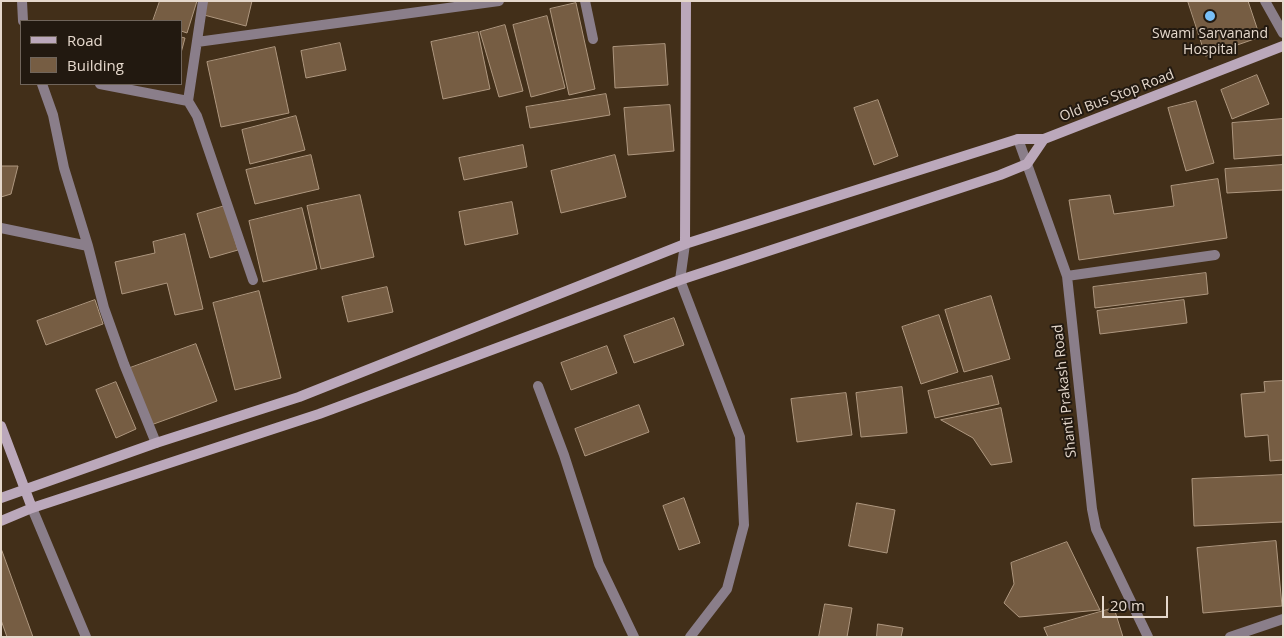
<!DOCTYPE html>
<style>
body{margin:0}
#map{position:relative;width:1284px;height:638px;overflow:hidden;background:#422f19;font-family:"Open Sans",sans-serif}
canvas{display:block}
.frame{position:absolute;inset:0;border:2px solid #e5d8cc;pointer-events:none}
.legend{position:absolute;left:20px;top:20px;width:162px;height:65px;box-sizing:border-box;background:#221910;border:1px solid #70655b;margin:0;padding:6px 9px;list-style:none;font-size:15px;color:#e5d8cc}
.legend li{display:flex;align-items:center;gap:10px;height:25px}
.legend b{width:25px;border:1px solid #70655b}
.scale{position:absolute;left:1102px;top:596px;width:66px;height:22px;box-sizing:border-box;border:2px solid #e5d8cc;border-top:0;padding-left:6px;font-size:15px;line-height:18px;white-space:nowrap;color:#e5d8cc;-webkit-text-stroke:4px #221910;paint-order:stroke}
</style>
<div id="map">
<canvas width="1284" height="638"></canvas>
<div class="frame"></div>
<ul class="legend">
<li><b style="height:6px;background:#bba8bb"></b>Road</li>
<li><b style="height:14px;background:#765d43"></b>Building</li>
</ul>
<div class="scale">20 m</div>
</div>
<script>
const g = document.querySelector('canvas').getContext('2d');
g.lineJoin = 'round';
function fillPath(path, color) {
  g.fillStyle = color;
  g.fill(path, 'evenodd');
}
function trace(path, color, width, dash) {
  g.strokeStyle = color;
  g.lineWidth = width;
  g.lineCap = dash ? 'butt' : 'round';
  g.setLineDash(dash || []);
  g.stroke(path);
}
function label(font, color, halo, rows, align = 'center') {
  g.font = font + ' "Open Sans",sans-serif';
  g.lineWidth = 4;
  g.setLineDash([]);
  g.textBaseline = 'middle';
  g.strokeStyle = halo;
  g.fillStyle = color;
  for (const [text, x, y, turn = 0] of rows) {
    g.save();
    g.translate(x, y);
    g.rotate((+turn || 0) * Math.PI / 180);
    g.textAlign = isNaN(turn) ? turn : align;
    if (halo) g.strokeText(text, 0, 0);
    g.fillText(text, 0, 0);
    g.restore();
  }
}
const building = new Path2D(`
 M160,1H197L187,33L181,31V21H153Z
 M208,1H252L246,26L204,15Z
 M1188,1H1248L1260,37L1206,56Z
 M576,3L595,89L569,95L550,9Z
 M547,16L565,88L531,97L513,25Z
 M505,25L523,91L499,97L480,32Z
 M478,32L490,89L443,99L431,42Z
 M181,37L185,38L181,53Z
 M340,43L346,70L306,78L301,51Z
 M665,44L668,85L615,88L613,47Z
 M275,47L289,113L221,127L207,62Z
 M1257,75L1269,104L1232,119L1221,90Z
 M606,94L610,115L530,128L526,107Z
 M878,100L898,156L874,165L854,108Z
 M1196,101L1214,163L1186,171L1168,108Z
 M670,105L674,151L628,155L624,108Z
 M296,116L305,150L250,164L242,130Z
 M1283,119V155L1234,159L1232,123Z
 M523,145L527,167L464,180L459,158Z
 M311,155L319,189L255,204L246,170Z
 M615,155L626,197L561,213L551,171Z
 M1283,165V190L1227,193L1225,169Z
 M1,166H18L11,194L1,197Z
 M1218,179L1227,238L1079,260L1069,200L1110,195L1114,214L1174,206L1171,186Z
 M360,195L374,257L321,269L307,206Z
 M512,202L518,234L465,245L459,212Z
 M225,206L238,250L210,258L197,214Z
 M302,208L317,269L263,282L249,221Z
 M185,234L203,309L175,315L167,283L122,294L115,262L155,253L153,242Z
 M1206,273L1208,294L1095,308L1093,287Z
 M387,287L393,312L348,322L342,297Z
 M259,291L281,378L235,390L213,303Z
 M991,296L1010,359L964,372L945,310Z
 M95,300L103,324L46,345L37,321Z
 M1184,300L1187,323L1100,334L1097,311Z
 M939,315L958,372L921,384L902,327Z
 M674,318L684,345L634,363L624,336Z
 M196,344L217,401L151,425L130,368Z
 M607,346L617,373L571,390L561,363Z
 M992,376L999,404L935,418L928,391Z
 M1283,381V460L1270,461L1268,435L1245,437L1241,394L1265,392L1264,382Z
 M116,382L136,429L116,438L96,390Z
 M902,387L907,433L861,437L856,393Z
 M846,393L852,435L797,442L791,399Z
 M639,405L649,432L585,456L575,429Z
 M1001,408L1012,462L991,465L973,438L941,420Z
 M1283,475V522L1194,526L1192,479Z
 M684,498L700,543L679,550L663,506Z
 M857,503L895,510L887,553L849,546Z
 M1276,541L1282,606L1203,613L1197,548Z
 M1067,542L1100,610L1019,617L1004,603L1014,584L1011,563Z
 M2,551L33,637H7L1,620V552Z
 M825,604L852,608L847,637H819Z
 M1114,608L1123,637H1048L1044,628Z
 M878,624L903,628L901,637H877Z`);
const street = new Path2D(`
 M22,1L23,21
 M585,1L593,39
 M1265,1L1283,33
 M197,42L499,1
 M42,84L53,115L64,168L88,246L104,308L124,364L156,443
 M100,84L188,101L197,116L253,280
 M188,101L203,1
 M1018,139L1067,276L1092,509L1096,529L1148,637
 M1,228L88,246
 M685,244L680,280L740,437L744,525L727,589L690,637
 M1067,276L1215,255
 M538,386L564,455L599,564L634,637
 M32,508L86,637
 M1230,637L1283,619`);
const secondary = new Path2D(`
 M685,244L686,1
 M1,426L32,508
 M1,498L156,443L299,397L685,244L1018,139H1044L1283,46
 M1,521L32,508L319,414L680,280L1000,175L1027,164L1044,139`);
const markers = [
 [1210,16,6,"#78bff7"]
];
const poiNames = [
 ["Swami Sarvanand",1210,34],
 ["Hospital",1210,50]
];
const streetNames = [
 ["Old Bus Stop Road",1117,96,-21],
 ["Shanti Prakash Road",1065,391,-96]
];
fillPath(building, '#765d43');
trace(building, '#ae977f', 1);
trace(street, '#8a7e8a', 10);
trace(secondary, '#bba8bb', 10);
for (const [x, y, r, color] of markers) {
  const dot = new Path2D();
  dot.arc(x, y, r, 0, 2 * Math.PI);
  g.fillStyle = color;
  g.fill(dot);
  trace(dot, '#221910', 2);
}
label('14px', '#e5d8cc', '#221910', poiNames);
label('14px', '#e5d8cc', '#221910', streetNames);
</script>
